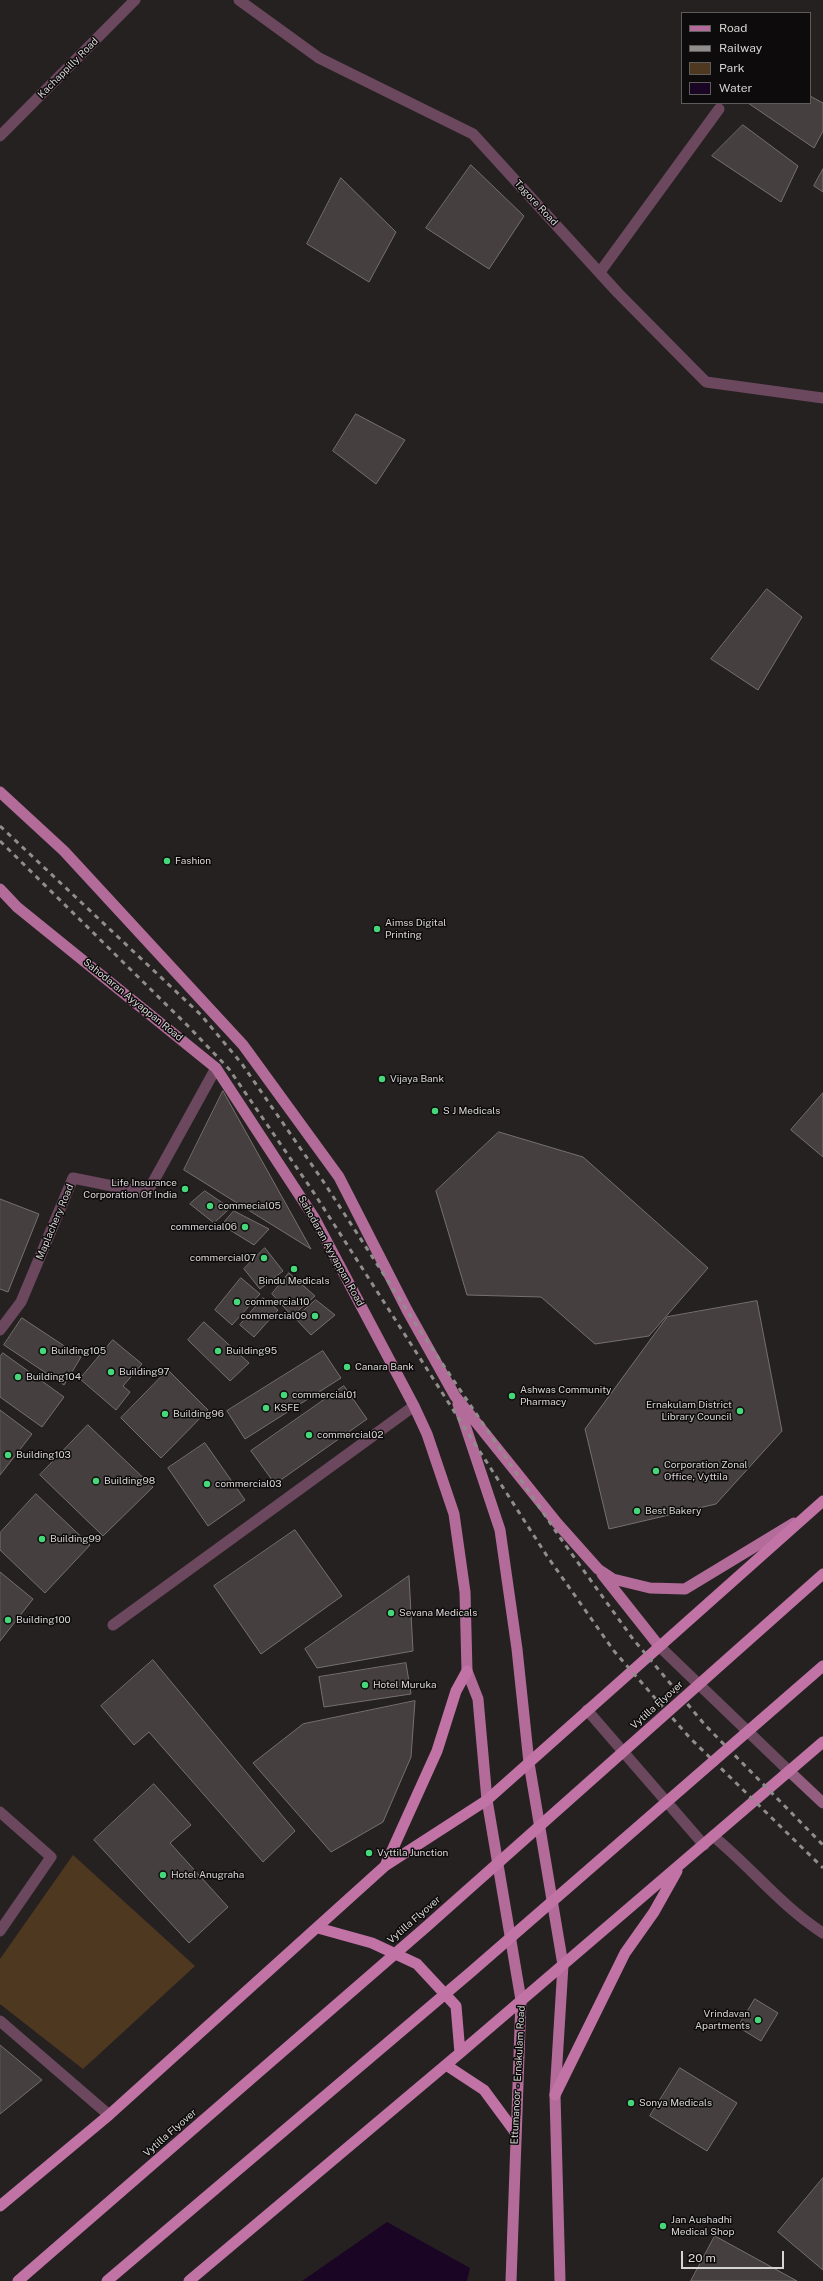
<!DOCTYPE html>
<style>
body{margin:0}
#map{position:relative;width:823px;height:2281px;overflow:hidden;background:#262121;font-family:"Public Sans",sans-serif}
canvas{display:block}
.legend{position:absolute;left:681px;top:12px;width:130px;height:92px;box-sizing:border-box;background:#0d0b0b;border:1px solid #5e5b5b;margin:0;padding:5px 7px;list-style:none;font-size:12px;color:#d7d4d4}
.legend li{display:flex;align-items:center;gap:8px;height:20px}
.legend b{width:20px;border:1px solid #5e5b5b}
.scale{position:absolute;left:681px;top:2251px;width:103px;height:18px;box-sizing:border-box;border:2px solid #d7d4d4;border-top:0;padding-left:5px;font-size:12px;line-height:14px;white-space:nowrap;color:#d7d4d4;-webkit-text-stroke:3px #0d0b0b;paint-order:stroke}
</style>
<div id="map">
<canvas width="823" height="2281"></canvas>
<ul class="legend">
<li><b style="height:5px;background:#b36c9a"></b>Road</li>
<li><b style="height:5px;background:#918d8d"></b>Railway</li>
<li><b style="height:11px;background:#4f3820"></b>Park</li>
<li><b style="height:11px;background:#1b0525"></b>Water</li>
</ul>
<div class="scale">20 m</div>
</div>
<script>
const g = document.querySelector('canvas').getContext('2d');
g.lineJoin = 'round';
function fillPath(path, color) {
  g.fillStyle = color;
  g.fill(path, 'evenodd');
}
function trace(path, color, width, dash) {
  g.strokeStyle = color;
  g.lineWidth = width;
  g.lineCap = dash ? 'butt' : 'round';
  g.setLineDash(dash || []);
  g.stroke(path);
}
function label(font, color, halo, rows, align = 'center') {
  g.font = font + ' "Public Sans",sans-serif';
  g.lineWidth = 3;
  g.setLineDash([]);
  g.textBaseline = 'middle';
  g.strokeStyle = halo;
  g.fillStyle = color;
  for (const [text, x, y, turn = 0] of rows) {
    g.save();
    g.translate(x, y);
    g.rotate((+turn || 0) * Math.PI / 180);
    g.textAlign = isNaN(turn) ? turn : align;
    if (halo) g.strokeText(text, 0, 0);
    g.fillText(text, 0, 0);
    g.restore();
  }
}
const green = new Path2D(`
 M73,1855L195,1966L83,2069L0,2004V1959Z`);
const water = new Path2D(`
 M387,2222L470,2268L467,2281H302Z`);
const building = new Path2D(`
 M810,96L823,103V131L814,148L748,103H810Z
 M743,125L798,166L781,202L712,156Z
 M471,165L524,216L489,269L426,228Z
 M823,169V192L814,186Z
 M341,178L396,232L369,282L307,244Z
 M356,414L405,440L376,484L333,451Z
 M767,589L802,617L758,690L711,659Z
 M223,1091L311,1249L184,1170Z
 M823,1093V1157L791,1130Z
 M499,1132L583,1157L708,1268L649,1336L595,1344L541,1297L467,1295L436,1191Z
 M205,1191L230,1208L214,1223L190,1204Z
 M0,1199L39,1214L8,1292L0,1289Z
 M234,1211L269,1229L254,1245L222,1225Z
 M265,1248L283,1271L260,1289L244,1269Z
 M289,1273L315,1296L292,1316L272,1294Z
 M241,1278L260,1294L232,1325L215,1310Z
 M263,1298L278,1310L254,1337L240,1325Z
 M316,1300L335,1315L311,1335L295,1318Z
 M757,1301L782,1431L716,1504L609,1529L585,1429L667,1317Z
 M22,1318L81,1357L64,1385L4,1345Z
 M204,1322L249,1363L230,1381L188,1340Z
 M113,1340L142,1364L123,1386L130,1392L116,1410L80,1379Z
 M323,1351L341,1378L245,1439L227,1411Z
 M3,1353L64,1397L42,1427L0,1397V1357Z
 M168,1370L208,1410L161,1458L121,1418Z
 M344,1386L367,1419L275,1484L251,1451Z
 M0,1410L32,1434L0,1475Z
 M88,1425L153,1487L103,1536L40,1475Z
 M205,1443L245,1500L208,1526L168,1468Z
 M36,1494L90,1545L45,1593L0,1550V1533Z
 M295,1530L342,1596L261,1654L214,1586Z
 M0,1572L33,1599L0,1641Z
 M409,1576L413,1651L317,1668L305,1649Z
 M153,1660L295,1831L263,1862L149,1732L134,1745L101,1706Z
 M406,1663L411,1694L324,1707L319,1677Z
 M415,1701L411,1757L383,1822L331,1852L253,1763L303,1724Z
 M154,1784L191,1825L170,1843L228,1907L189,1943L94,1840Z
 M755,1999L778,2013L761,2041L738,2027Z
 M0,2045L42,2080L0,2114Z
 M680,2068L737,2103L707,2151L650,2116Z
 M823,2178V2270L778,2232Z
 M715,2236L797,2281H691Z`);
const minor = new Path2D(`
 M239,0L319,58L473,134L618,293L706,382L823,398
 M0,136L135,0
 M600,272L719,109
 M0,1330L21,1302L73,1178L147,1193L216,1068
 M113,1625L414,1406
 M0,1812L51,1857L0,1931
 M0,2021L109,2115`);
const tertiary = new Path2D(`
 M659,1646L789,1771
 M587,1710L704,1845
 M713,1836C751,1867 782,1907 823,1933`);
const secondary = new Path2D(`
 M789,1771L823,1803`);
const primary = new Path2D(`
 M0,792L64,851L243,1045L339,1177L407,1310L455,1396L557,1523L598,1569L613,1579L650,1588L685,1589L794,1523
 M0,889L17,907L216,1068L315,1219L414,1406L427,1434L454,1514L465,1592L467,1671L478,1699L487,1800L521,2000L511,2281
 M458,1404L500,1530L517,1649L529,1763L563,1965L555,2095L560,2281
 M602,1574L659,1646`);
const trunk = new Path2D(`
 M385,1866L437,1751L456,1691L467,1671
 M318,1928L372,1943L417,1964L456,2006L460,2053
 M446,2065L484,2090L515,2132
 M555,2095L625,1953L654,1912L677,1871
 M0,2206L109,2115L385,1866L487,1800L823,1501
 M189,2281L460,2053L823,1742`);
const rail = new Path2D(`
 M0,826L201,1015L242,1064L323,1181L427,1341L561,1539L633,1639L705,1725L823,1845
 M0,841L188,1026L229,1069L312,1190L547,1556L614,1651L689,1737L823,1868`);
const trunkBridge = new Path2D(`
 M18,2281L426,1927L823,1574
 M107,2281L471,1972L823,1666`);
const markers = [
 [167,861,4,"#45d77a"],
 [377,929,4,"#45d77a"],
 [382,1079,4,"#45d77a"],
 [435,1111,4,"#45d77a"],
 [185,1189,4,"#45d77a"],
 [210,1206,4,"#45d77a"],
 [245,1227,4,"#45d77a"],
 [264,1258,4,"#45d77a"],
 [294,1269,4,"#45d77a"],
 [237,1302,4,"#45d77a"],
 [315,1316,4,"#45d77a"],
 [43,1351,4,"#45d77a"],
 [218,1351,4,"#45d77a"],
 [347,1367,4,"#45d77a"],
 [111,1372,4,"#45d77a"],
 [18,1377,4,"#45d77a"],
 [284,1395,4,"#45d77a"],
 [512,1396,4,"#45d77a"],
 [266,1408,4,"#45d77a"],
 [740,1411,4,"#45d77a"],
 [165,1414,4,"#45d77a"],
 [309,1435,4,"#45d77a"],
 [8,1455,4,"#45d77a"],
 [656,1471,4,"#45d77a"],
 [96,1481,4,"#45d77a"],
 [207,1484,4,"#45d77a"],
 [637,1511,4,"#45d77a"],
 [42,1539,4,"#45d77a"],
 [391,1613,4,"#45d77a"],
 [8,1620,4,"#45d77a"],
 [365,1685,4,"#45d77a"],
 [369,1853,4,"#45d77a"],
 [163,1875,4,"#45d77a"],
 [758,2020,4,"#45d77a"],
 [631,2103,4,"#45d77a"],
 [663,2226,4,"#45d77a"]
];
const streetNames = [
 ["Kachappilly Road",68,68,-45],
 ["Tagore Road",536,203,47],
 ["Sahodaran Ayyappan Road",133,1000,39],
 ["Maplachery Road",55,1222,-67],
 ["Sahodaran Ayyappan Road",331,1251,61],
 ["Vytilla Flyover",657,1705,-42],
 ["Vytilla Flyover",414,1920,-41],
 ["Ettumanoor - Ernakulam Road",518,2075,-87],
 ["Vytilla Flyover",170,2133,-41]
];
const poiNames = [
 ["Fashion",175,861],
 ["Aimss Digital",385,923],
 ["Printing",385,935],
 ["Vijaya Bank",390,1079],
 ["S J Medicals",443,1111],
 ["Life Insurance",177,1183,"right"],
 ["Corporation Of India",177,1195,"right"],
 ["commecial05",218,1206],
 ["commercial06",237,1227,"right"],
 ["commercial07",256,1258,"right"],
 ["Bindu Medicals",294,1281,"center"],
 ["commercial10",245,1302],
 ["commercial09",307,1316,"right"],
 ["Building105",51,1351],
 ["Building95",226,1351],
 ["Canara Bank",355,1367],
 ["Building97",119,1372],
 ["Building104",26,1377],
 ["Ashwas Community",520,1390],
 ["Pharmacy",520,1402],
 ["commercial01",292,1395],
 ["Ernakulam District",732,1405,"right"],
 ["Library Council",732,1417,"right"],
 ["KSFE",274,1408],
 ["Building96",173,1414],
 ["commercial02",317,1435],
 ["Building103",16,1455],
 ["Corporation Zonal",664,1465],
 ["Office, Vyttila",664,1477],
 ["Building98",104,1481],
 ["commercial03",215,1484],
 ["Best Bakery",645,1511],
 ["Building99",50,1539],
 ["Sevana Medicals",399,1613],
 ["Building100",16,1620],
 ["Hotel Muruka",373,1685],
 ["Vyttila Junction",377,1853],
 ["Hotel Anugraha",171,1875],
 ["Vrindavan",750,2014,"right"],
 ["Apartments",750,2026,"right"],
 ["Sonya Medicals",639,2103],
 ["Jan Aushadhi",671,2220],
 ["Medical Shop",671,2232]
];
fillPath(green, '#4f3820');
fillPath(water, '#1b0525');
fillPath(building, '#45403f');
trace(building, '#75706e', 1);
trace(minor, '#6b485e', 11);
trace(tertiary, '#6b485e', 11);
trace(secondary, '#935d80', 11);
trace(primary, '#b36c9a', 11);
trace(trunk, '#c173a6', 11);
trace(rail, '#918d8d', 3, [5, 5]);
trace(trunkBridge, '#c173a6', 11);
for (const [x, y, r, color] of markers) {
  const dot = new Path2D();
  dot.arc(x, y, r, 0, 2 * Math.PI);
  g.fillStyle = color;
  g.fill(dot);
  trace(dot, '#0d0b0b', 1.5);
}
label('10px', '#d7d4d4', '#0d0b0b', streetNames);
label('10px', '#d7d4d4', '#0d0b0b', poiNames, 'left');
</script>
